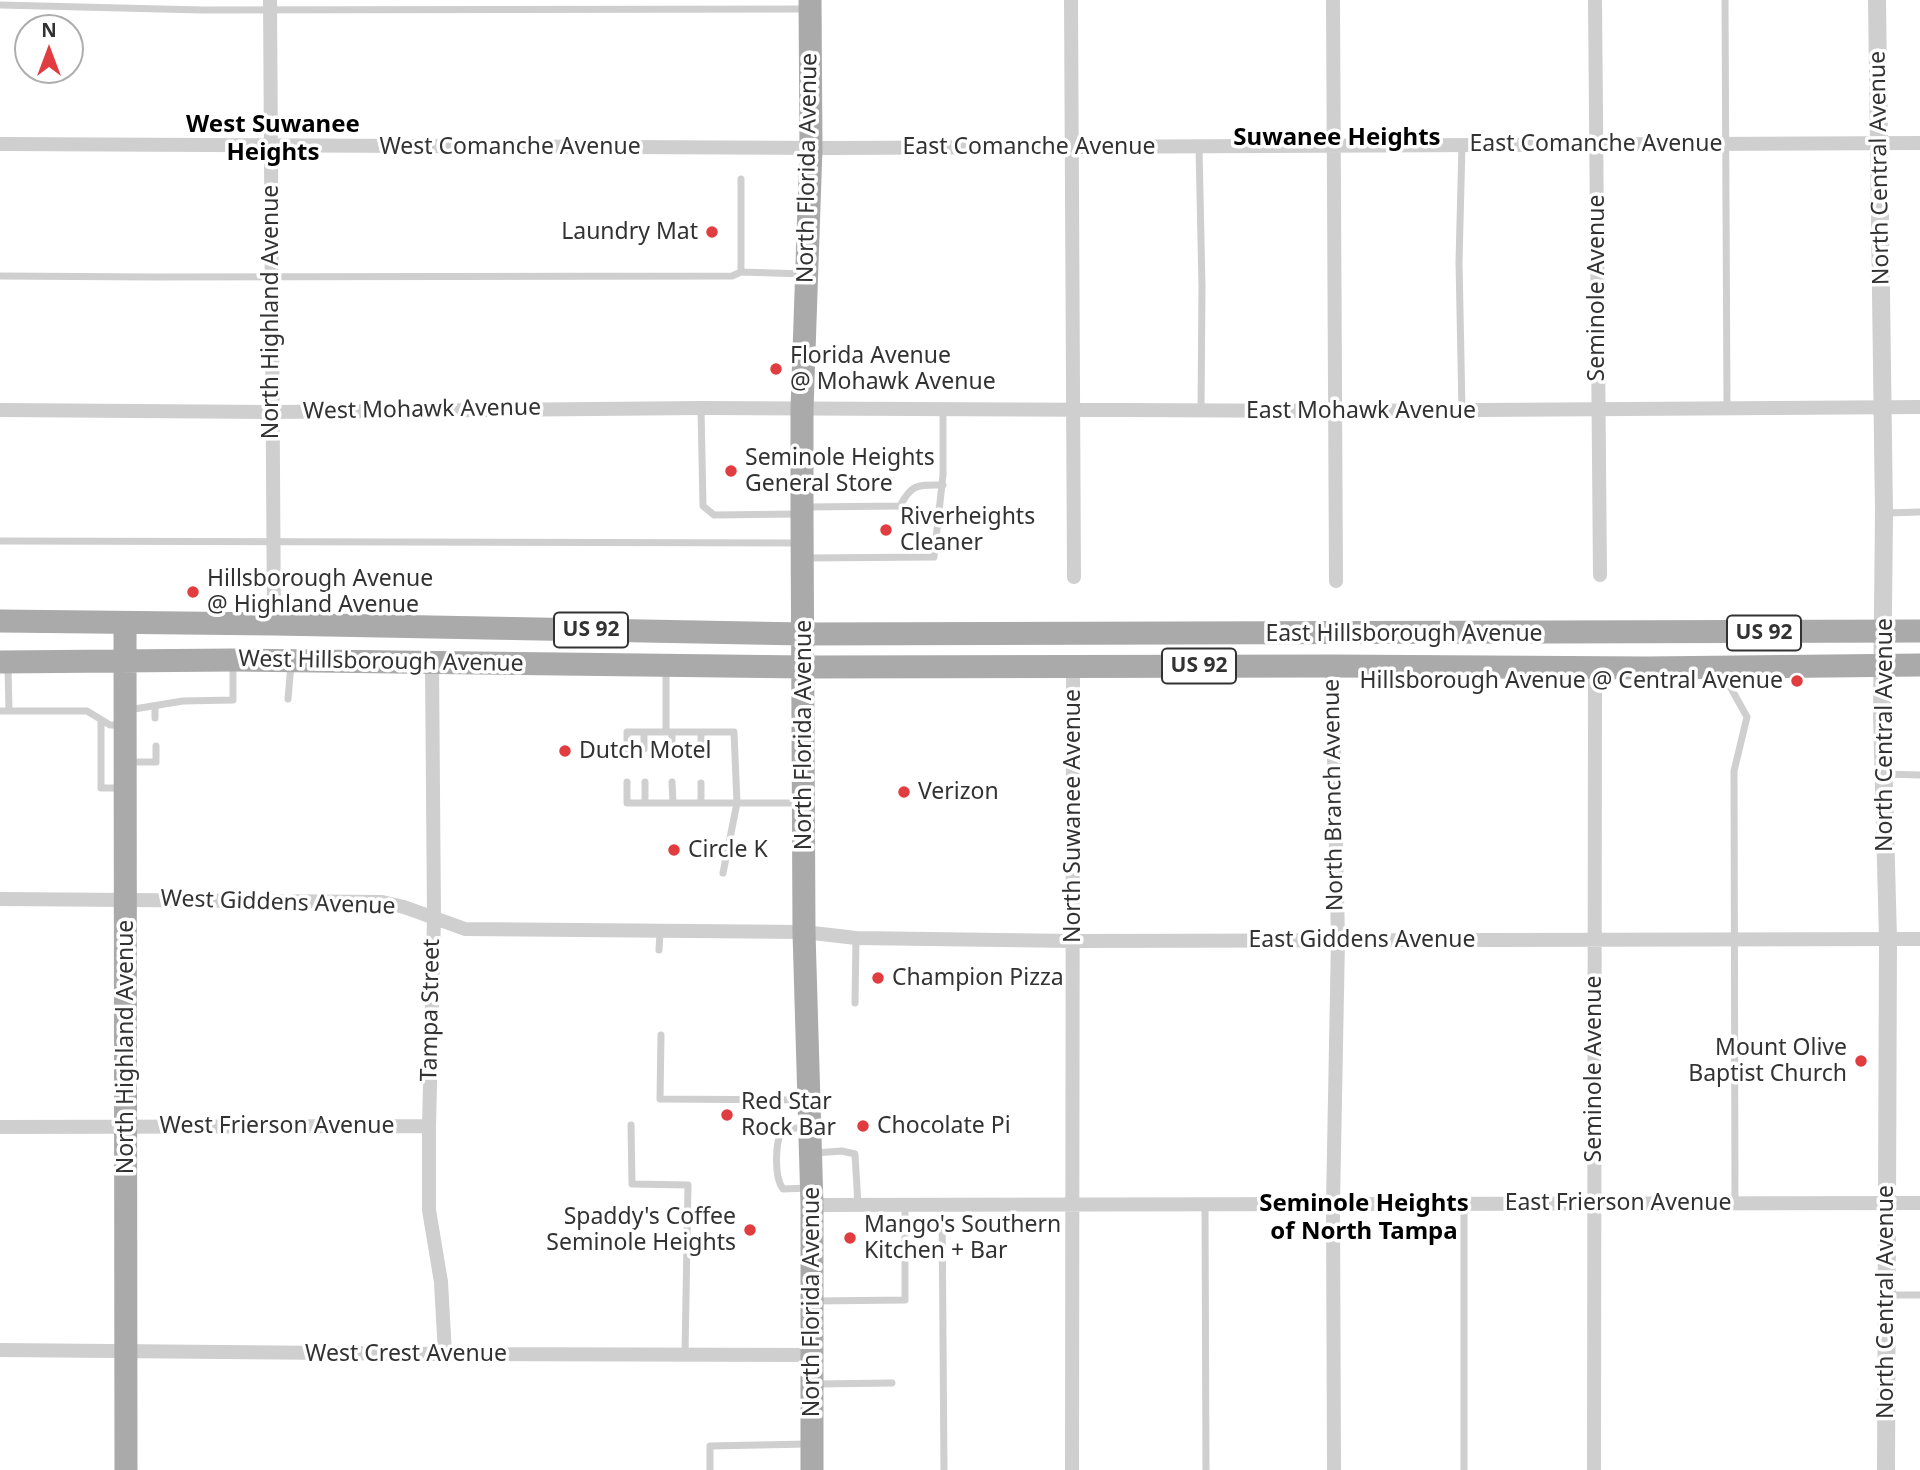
<!DOCTYPE html>
<style>
body{margin:0}
#map{position:relative;width:1920px;height:1470px;overflow:hidden;background:#fff;font-family:"Noto Sans",sans-serif}
canvas{display:block}
.north{position:absolute;left:14px;top:14px;width:70px;height:70px;box-sizing:border-box;background:#fff;border:2px solid #adadad;border-radius:50%;rotate:0deg;font-size:19px;font-weight:700;line-height:28px;text-align:center;color:#323232}
.north::after{content:'';display:block;margin:auto;width:24px;height:32px;background:#e13c3f;clip-path:polygon(50% 0,100% 100%,50% 72%,0 100%)}
</style>
<div id="map">
<canvas width="1920" height="1470"></canvas>
<div class="north">N</div>
</div>
<script>
const g = document.querySelector('canvas').getContext('2d');
g.lineJoin = 'round';
function trace(path, color, width, dash) {
  g.strokeStyle = color;
  g.lineWidth = width;
  g.lineCap = dash ? 'butt' : 'round';
  g.setLineDash(dash || []);
  g.stroke(path);
}
function label(font, color, halo, rows, align = 'center') {
  g.font = font + ' "Noto Sans",sans-serif';
  g.lineWidth = 7;
  g.setLineDash([]);
  g.textBaseline = 'middle';
  g.strokeStyle = halo;
  g.fillStyle = color;
  for (const [text, x, y, turn = 0] of rows) {
    g.save();
    g.translate(x, y);
    g.rotate((+turn || 0) * Math.PI / 180);
    g.textAlign = isNaN(turn) ? turn : align;
    if (halo) g.strokeText(text, 0, 0);
    g.fillText(text, 0, 0);
    g.restore();
  }
}
const service = new Path2D(`
 M1725,0L1727,408
 M0,5L202,10L808,9
 M1199,147L1202,287L1201,411
 M741,179V272L805,274
 M0,276L153,277L732,276L741,272
 M701,409L703,506L714,515L797,514
 M1462,410L1459,262L1462,145
 M807,507L900,506C912,483 918,485 943,485
 M1886,513L1920,512
 M0,541L798,543
 M807,558L934,557L943,475V410
 M8,667L9,711
 M666,670V732H734L737,803H800
 M1722,672L1747,717L1734,771L1735,1203
 M288,699L291,665
 M155,706V718
 M128,710L183,701L233,700V664
 M0,711H87L110,725H122
 M101,720V788H121
 M644,732V749
 M672,732V749
 M701,732V749
 M627,749V732H666
 M128,762H156V746
 M1884,774L1920,775
 M627,782V803H737L723,873
 M645,782V803
 M672,782L673,803
 M701,783V803
 M659,950L660,931
 M855,1003L856,938
 M661,1035L660,1099L805,1100
 M631,1125L632,1184L688,1185L685,1354
 M805,1127L782,1130C775,1143 774,1177 783,1189L808,1188
 M815,1153L842,1151L855,1154L858,1205
 M1464,1204V1470
 M942,1205L944,1470
 M1205,1205L1206,1470
 M1887,1295H1920
 M815,1301L905,1300V1205
 M816,1384L892,1383
 M710,1470V1446L808,1444`);
const minor = new Path2D(`
 M270,0L274,624
 M1071,0L1074,577
 M1333,0L1336,581
 M1595,0L1600,575
 M0,144L830,148L1920,143
 M0,410L271,412L701,408L1335,411L1920,407
 M432,664L434,917L429,1126V1210L441,1282L445,1354
 M1332,666L1338,939L1333,1204L1334,1470
 M0,899L382,902L404,907L465,929L804,932L856,938L1073,941L1920,939
 M0,1127L429,1126
 M812,1205L1920,1203
 M0,1350L445,1354L813,1355
 M1072,1470L1073,667
 M1594,1470L1595,668`);
const tertiary = new Path2D(`
 M1877,0L1884,513L1882,713L1888,939L1886,1470`);
const primary = new Path2D(`
 M810,0L811,148L802,409V514L804,932L812,1205V1470
 M0,621L274,624L803,634L1920,631
 M125,624L126,1470
 M0,662L233,660L804,667L1332,666L1646,668L1920,665`);
const markers = [
 [712,232,7,"#e13c3f"],
 [776,369,7,"#e13c3f"],
 [731,471,7,"#e13c3f"],
 [886,530,7,"#e13c3f"],
 [193,592,7,"#e13c3f"],
 [1797,681,7,"#e13c3f"],
 [565,751,7,"#e13c3f"],
 [904,792,7,"#e13c3f"],
 [674,850,7,"#e13c3f"],
 [878,978,7,"#e13c3f"],
 [1861,1061,7,"#e13c3f"],
 [727,1115,7,"#e13c3f"],
 [863,1126,7,"#e13c3f"],
 [750,1230,7,"#e13c3f"],
 [850,1238,7,"#e13c3f"]
];
const shields = [
 [591,630,74],
 [1764,633,74],
 [1199,666,74]
];
const shieldNames = [
 ["US 92",591,630],
 ["US 92",1764,633],
 ["US 92",1199,666]
];
const streetNames = [
 ["East Comanche Avenue",1596,144],
 ["West Comanche Avenue",510,147],
 ["East Comanche Avenue",1029,147],
 ["North Florida Avenue",808,168,-89],
 ["North Central Avenue",1880,168,-91],
 ["Seminole Avenue",1597,288,-90],
 ["North Highland Avenue",271,312,-90],
 ["West Mohawk Avenue",422,410,-1],
 ["East Mohawk Avenue",1361,411],
 ["East Hillsborough Avenue",1404,634],
 ["West Hillsborough Avenue",381,662,1],
 ["North Florida Avenue",804,735,-90],
 ["North Central Avenue",1885,735,-90],
 ["North Branch Avenue",1334,795,-91],
 ["North Suwanee Avenue",1073,816,-90],
 ["West Giddens Avenue",278,903,2],
 ["East Giddens Avenue",1362,940],
 ["Tampa Street",431,1010,-89],
 ["North Highland Avenue",126,1047,-90],
 ["Seminole Avenue",1594,1069,-90],
 ["West Frierson Avenue",277,1126],
 ["East Frierson Avenue",1618,1203],
 ["North Florida Avenue",812,1302,-90],
 ["North Central Avenue",1886,1302,-90],
 ["West Crest Avenue",406,1354]
];
const poiNames = [
 ["Laundry Mat",698,232,"right"],
 ["Florida Avenue",790,356],
 ["@ Mohawk Avenue",790,382],
 ["Seminole Heights",745,458],
 ["General Store",745,484],
 ["Riverheights",900,517],
 ["Cleaner",900,543],
 ["Hillsborough Avenue",207,579],
 ["@ Highland Avenue",207,605],
 ["Hillsborough Avenue @ Central Avenue",1783,681,"right"],
 ["Dutch Motel",579,751],
 ["Verizon",918,792],
 ["Circle K",688,850],
 ["Champion Pizza",892,978],
 ["Mount Olive",1847,1048,"right"],
 ["Baptist Church",1847,1074,"right"],
 ["Red Star",741,1102],
 ["Rock Bar",741,1128],
 ["Chocolate Pi",877,1126],
 ["Spaddy's Coffee",736,1217,"right"],
 ["Seminole Heights",736,1243,"right"],
 ["Mango's Southern",864,1225],
 ["Kitchen + Bar",864,1251]
];
const neighbourhoodNames = [
 ["West Suwanee",273,125],
 ["Heights",273,153],
 ["Suwanee Heights",1337,138],
 ["Seminole Heights",1364,1204],
 ["of North Tampa",1364,1232]
];
trace(service, '#cfcfcf', 7);
trace(minor, '#cfcfcf', 14);
trace(tertiary, '#cfcfcf', 18);
trace(primary, '#aaa', 23);
for (const [x, y, r, color] of markers) {
  const dot = new Path2D();
  dot.arc(x, y, r, 0, 2 * Math.PI);
  g.fillStyle = color;
  g.fill(dot);
  trace(dot, '#fff', 2.5);
}
for (const [x, y, w] of shields) {
  const box = new Path2D();
  box.roundRect(x - w / 2, y - 17.5, w, 35, 5);
  g.fillStyle = '#fff';
  g.fill(box);
  trace(box, '#323232', 2);
}
label('bold 21px', '#323232', null, shieldNames);
label('23px', '#323232', '#fff', streetNames);
label('23px', '#323232', '#fff', poiNames, 'left');
label('bold 24px', '#000', '#fff', neighbourhoodNames);
</script>
